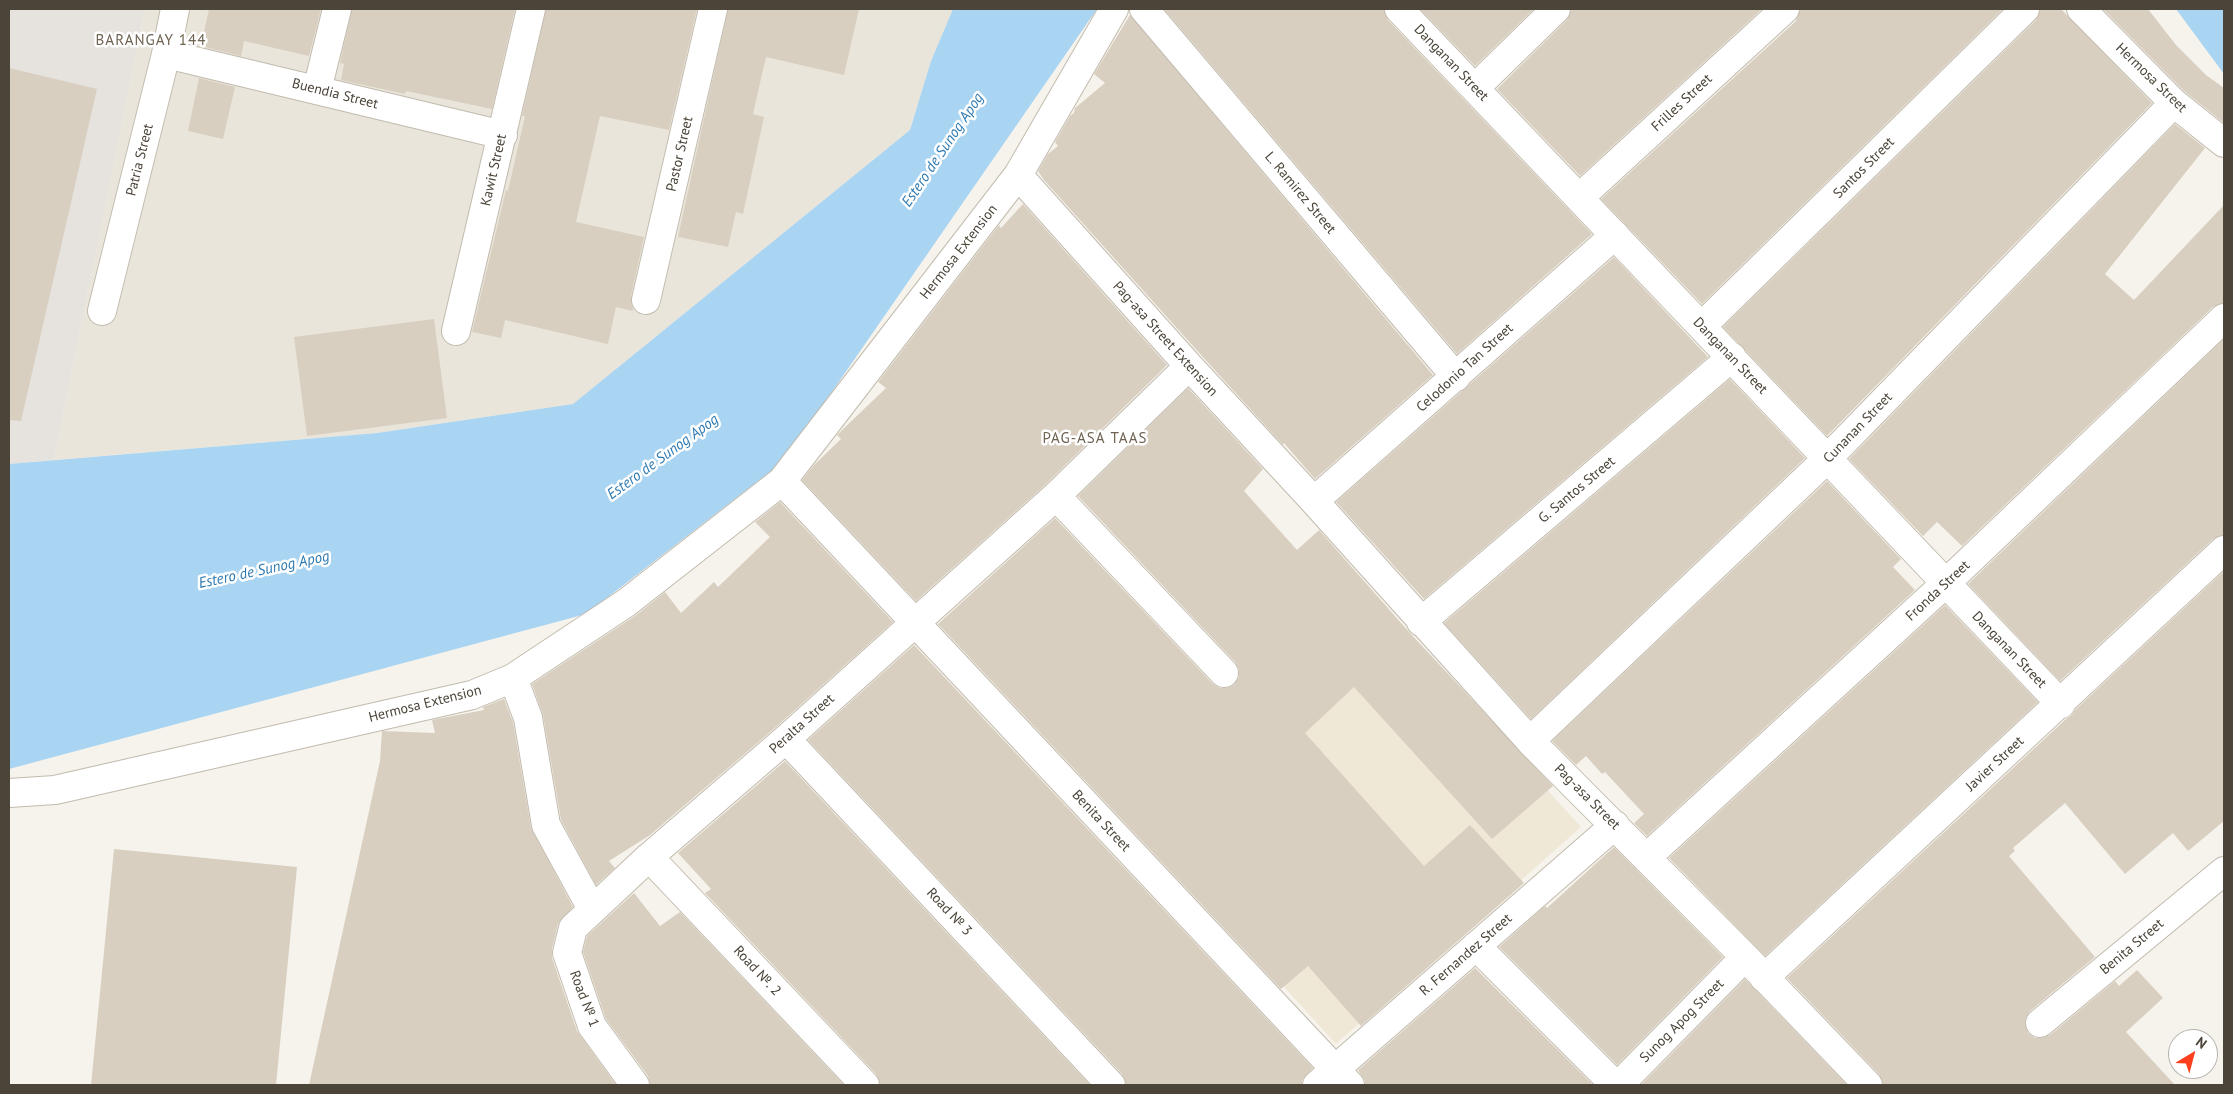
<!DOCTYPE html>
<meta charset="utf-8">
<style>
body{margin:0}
#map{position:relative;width:2233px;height:1094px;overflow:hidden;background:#f6f3ec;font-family:"PT Sans",sans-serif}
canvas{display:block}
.frame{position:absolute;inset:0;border:10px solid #4b4439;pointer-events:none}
.north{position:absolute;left:2168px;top:1029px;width:50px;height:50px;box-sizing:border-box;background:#fff;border:1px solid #b7b4b0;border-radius:50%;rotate:37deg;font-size:14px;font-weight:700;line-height:20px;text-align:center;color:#4b4439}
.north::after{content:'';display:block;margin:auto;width:18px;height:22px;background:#fc3f1d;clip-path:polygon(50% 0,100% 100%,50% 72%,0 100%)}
</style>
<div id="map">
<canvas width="2233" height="1094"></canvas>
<div class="frame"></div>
<div class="north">N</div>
</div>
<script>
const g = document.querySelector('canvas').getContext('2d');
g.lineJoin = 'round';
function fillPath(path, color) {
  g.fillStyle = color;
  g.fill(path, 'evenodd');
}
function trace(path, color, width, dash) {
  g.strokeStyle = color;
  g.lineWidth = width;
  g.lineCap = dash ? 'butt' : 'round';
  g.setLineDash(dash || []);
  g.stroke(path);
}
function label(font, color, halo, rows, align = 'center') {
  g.font = font + ' "PT Sans",sans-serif';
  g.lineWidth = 5;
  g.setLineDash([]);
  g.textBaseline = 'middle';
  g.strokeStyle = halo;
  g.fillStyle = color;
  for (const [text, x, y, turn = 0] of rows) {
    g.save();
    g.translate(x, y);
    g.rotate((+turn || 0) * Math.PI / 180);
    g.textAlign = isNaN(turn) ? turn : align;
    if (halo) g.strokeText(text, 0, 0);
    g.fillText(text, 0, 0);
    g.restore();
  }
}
const residential = new Path2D(`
 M145,9H953L931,61L910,130L573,404L377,433L54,460Z`);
const industrial = new Path2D(`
 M9,9H145L54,460L9,464Z`);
const education = new Path2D(`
 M1355,579L1581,827L1336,1044L1112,798Z`);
const water = new Path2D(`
 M953,9H1097L784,461L586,614L9,769V464L377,433L573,404L910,130L931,61Z
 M2176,9H2224V74Z`);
const building = new Path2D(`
 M209,9H321L309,56L244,41L241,56L201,46Z
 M352,9H515L492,109L406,91L405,94L341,80L344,64L340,63Z
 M546,9H697L669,130L600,116L576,222L644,237L631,296L633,311L616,307L608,344L505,320L501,338L472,332L506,190L508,191L525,116H522Z
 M728,9H859L844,75L766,57L753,114L764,117L743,214L736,212L728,247L678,237Z
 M1164,9H1384L1388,20L1592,234L1457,354Z
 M1420,9H1534L1475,66Z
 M1571,9H1762L1580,176L1497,89L1567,20Z
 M1800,9H2003L1702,304L1601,199L1796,21Z
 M2040,9H2061L2152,103L1827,436L1723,327L2036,20Z
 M2103,9H2148L2176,45L2206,75L2224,88V123L2184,91Z
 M1130,15L1433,375L1315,479L1284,443L1283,445L1201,355L1044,180L1038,171L1048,154L1058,146L1055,142L1070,116L1074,113L1075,108L1105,83L1094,74Z
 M9,68L97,89L21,421L9,420Z
 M199,78L235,87L223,139L188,131Z
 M2175,124L2205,148L2105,274L2134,300L2224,205V303L2213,307L1962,546L1937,522L1923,536L1849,459Z
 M1023,204L1167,365L1045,485L916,601L802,480L814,465L841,439L837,435L839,433L886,388L878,382L999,225L1001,228Z
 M1614,257L1708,357L1424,599L1336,502Z
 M434,319L447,418L307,436L294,337Z
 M2224,339V535L2213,539L2060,681L1968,584Z
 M1730,379L1805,458L1531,719L1444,623Z
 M1188,388L1263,469L1244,491L1297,550L1319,530L1409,632L1553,786L1492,839L1354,687L1305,733L1424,866L1470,825L1524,883L1361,1026L1308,966L1281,989L938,624L1055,518L1213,684L1220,688H1227L1234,685L1239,677V670L1235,662L1078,496Z
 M1827,481L1901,559L1893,567L1915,590L1647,836L1634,823L1644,814L1605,772L1602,774L1586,756L1576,765L1552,741Z
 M780,502L893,622L776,727L650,835L609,861L615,868L596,885L561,820L543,715L532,684L635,616L665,592L681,613L714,582L718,587L770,537L755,522Z
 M2224,571V821L2188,851L2173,833L2125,874L2065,803L2013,848L2015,851L2009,856L2095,957L2030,1011L2026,1017L2025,1025L2028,1033L2035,1038H2042L2050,1035L2115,981L2119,986L2137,970L2163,998L2126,1032L2175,1085H1883L1879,1074L1787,978L2066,719L2072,715L2075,710Z
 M1945,605L2038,702L1765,956L1669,858Z
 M914,645L1313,1068L1302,1080V1085H1126L1122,1074L808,740Z
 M504,699L513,722L531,828L573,907L558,924L552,949V958L577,1031L616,1085H309L380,761L382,731L435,733L432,720L484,710L483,707Z
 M785,761L1090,1085H880L876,1074L705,893L711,889L678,853Z
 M1614,847L1723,957L1617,1065L1499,947L1545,906L1547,908Z
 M114,849L297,867L276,1085H91Z
 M634,893L660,926L680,912L844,1085H650L648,1076L606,1019L583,952L587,936Z
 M1475,968L1593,1085H1365V1081L1358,1070Z
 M1745,979L1847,1085H1641Z`);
const street = new Path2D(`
 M1114,9L1018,175L782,481L1350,1085
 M1144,9L1456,377
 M1399,9L2061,704
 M2081,9L2174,103L2224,143
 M166,54L503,135
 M1475,88L1556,9
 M317,90L337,9
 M1018,175L1189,366L1314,501L1530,741L1745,957L1868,1085
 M1579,198L1785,9
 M646,300L713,9
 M102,311L166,54L175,9
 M1702,326L2025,9
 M456,331L531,9
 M1056,496L1224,673
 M1314,501L1615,235
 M1421,622L1732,357
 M513,678L528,718L546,825L592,909
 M786,739L1111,1085
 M1530,741L1828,458L2174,103
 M9,793L55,790L472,695L513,678L626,603L782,481
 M649,857L865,1085
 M1646,858L1946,583L2224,318
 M1476,946L1615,1085
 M1764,978L2224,550
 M2040,1023L2224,871
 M635,1085L592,1026L567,953L573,928L649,857L786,739L1056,496L1189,366
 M1317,1085L1615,825
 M1619,1085L1745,957`);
const streetNames = [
 ["Danganan Street",1451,63,46],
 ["Hermosa Street",2151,78,44],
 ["Buendia Street",335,94,14],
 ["Frilles Street",1682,103,-43],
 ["Pastor Street",680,154,-77],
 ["Patria Street",140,160,-76],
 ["Santos Street",1864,168,-45],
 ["Kawit Street",494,170,-77],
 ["L. Ramirez Street",1300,193,50],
 ["Hermosa Extension",959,252,-52],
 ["Pag-asa Street Extension",1165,339,48],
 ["Danganan Street",1730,356,46],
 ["Celodonio Tan Street",1465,368,-42],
 ["Cunanan Street",1858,428,-46],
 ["G. Santos Street",1577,490,-40],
 ["Fronda Street",1938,591,-43],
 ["Danganan Street",2009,650,46],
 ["Hermosa Extension",425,704,-14],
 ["Peralta Street",802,724,-42],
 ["Javier Street",1995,764,-43],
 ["Pag-asa Street",1587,797,45],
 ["Benita Street",1101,821,47],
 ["Road № 3",949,912,47],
 ["Benita Street",2132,947,-40],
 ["R. Fernandez Street",1466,955,-41],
 ["Road №. 2",757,971,47],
 ["Road № 1",584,999,69],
 ["Sunog Apog Street",1682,1021,-45]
];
const neighbourhoodNames = [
 ["BARANGAY 144",151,41],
 ["PAG-ASA TAAS",1095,439]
];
const waterNames = [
 ["Estero de Sunog Apog",943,150,-56],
 ["Estero de Sunog Apog",663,457,-36],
 ["Estero de Sunog Apog",264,570,-12]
];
fillPath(residential, '#eae5da');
fillPath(industrial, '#e6e2dd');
fillPath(education, '#efe8d6');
fillPath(water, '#a9d4f2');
fillPath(building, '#d8cfc1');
trace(street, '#c2bbae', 30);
trace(street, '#fff', 28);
label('14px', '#4b4439', '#fff', streetNames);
g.letterSpacing = '1px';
label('15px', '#6e6250', '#fff', neighbourhoodNames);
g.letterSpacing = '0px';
label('italic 15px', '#2e7ab2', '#fff', waterNames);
</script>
